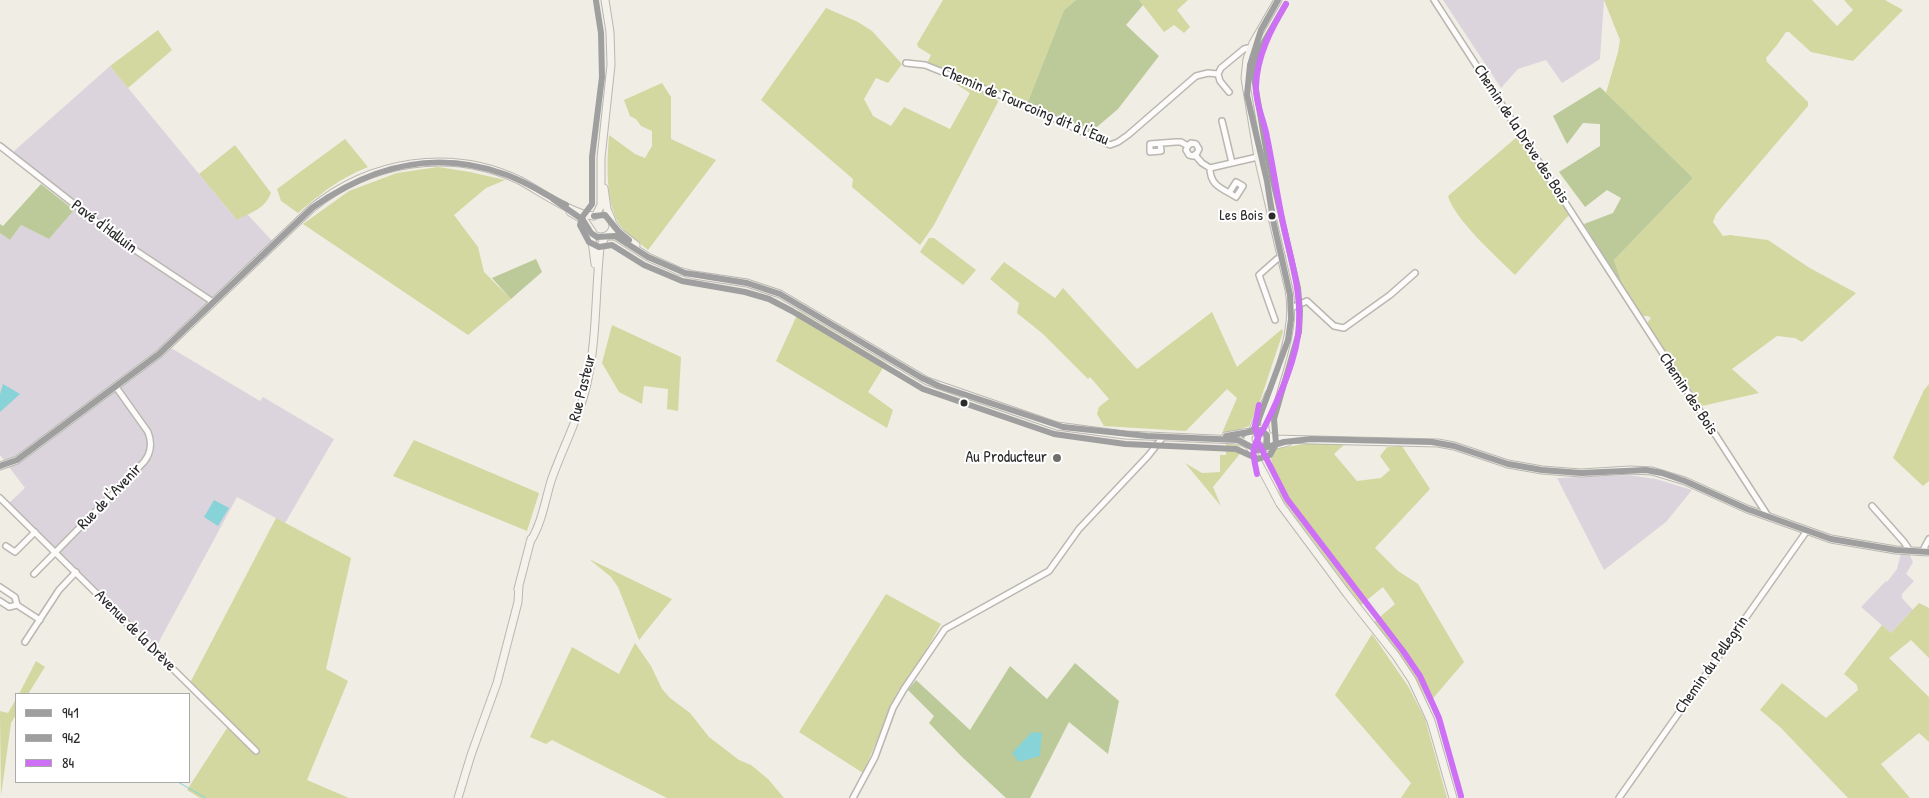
<!DOCTYPE html>
<meta charset="utf-8">
<style>
body{margin:0}
#map{position:relative;width:1929px;height:798px;overflow:hidden;background:#f0ede4;font-family:"Patrick Hand",sans-serif}
canvas{display:block}
.legend{position:absolute;left:15px;top:693px;width:175px;height:90px;box-sizing:border-box;background:#fff;border:1px solid #aaa;margin:0;padding:6px 9px;list-style:none;font-size:15px;color:#2b2b2b}
.legend li{display:flex;align-items:center;gap:10px;height:25px}
.legend b{width:25px;border:1px solid #aaa}
</style>
<div id="map">
<canvas width="1929" height="798"></canvas>
<ul class="legend">
<li><b style="height:6px;background:#9f9f9f"></b>941</li>
<li><b style="height:6px;background:#9f9f9f"></b>942</li>
<li><b style="height:6px;background:#ce70f6"></b>84</li>
</ul>
</div>
<script>
const g = document.querySelector('canvas').getContext('2d');
g.lineJoin = 'round';
function fillPath(path, color) {
  g.fillStyle = color;
  g.fill(path, 'evenodd');
}
function trace(path, color, width, dash) {
  g.strokeStyle = color;
  g.lineWidth = width;
  g.lineCap = dash ? 'butt' : 'round';
  g.setLineDash(dash || []);
  g.stroke(path);
}
function label(font, color, halo, rows, align = 'center') {
  g.font = font + ' "Patrick Hand",sans-serif';
  g.lineWidth = 4;
  g.setLineDash([]);
  g.textBaseline = 'middle';
  g.strokeStyle = halo;
  g.fillStyle = color;
  for (const [text, x, y, turn = 0] of rows) {
    g.save();
    g.translate(x, y);
    g.rotate((+turn || 0) * Math.PI / 180);
    g.textAlign = isNaN(turn) ? turn : align;
    if (halo) g.strokeText(text, 0, 0);
    g.fillText(text, 0, 0);
    g.restore();
  }
}
const industrial = new Path2D(`
 M1443,0H1604L1600,59L1562,83L1546,60L1518,69L1501,88Z
 M110,66L237,220L247,214L277,246L171,348L260,401L263,397L334,439L285,523L237,497L155,649L8,504L25,488L0,455V233L10,240L21,225L49,239L79,204L13,152Z
 M1628,475L1656,479L1692,490L1666,522L1604,570L1557,478Z
 M1901,553L1909,554L1913,562L1906,574L1914,581L1902,594V598L1913,610L1891,633L1861,607L1886,581L1887,582L1897,569Z`);
const green = new Path2D(`
 M943,0H1076L1064,10L1027,104L927,63L931,55L918,47L917,44Z
 M1139,0H1188L1177,10L1190,27L1184,33L1174,25L1164,32Z
 M1604,0H1812L1837,26L1853,10L1844,0H1885L1903,10L1853,61L1811,52L1789,32H1786L1777,45L1766,58L1767,62L1808,102V106L1716,214L1713,222L1723,236L1730,235L1768,240L1808,267L1856,293L1802,342L1795,338L1777,336L1732,369L1759,393L1702,406L1647,323L1651,318L1648,316H1643L1624,289L1614,260L1693,178L1606,93L1618,52L1620,40Z
 M826,8L858,22L872,31L902,64L888,83L876,78L864,99L873,116L891,126L904,107L950,129L970,93L956,84L958,81L994,95L998,102L934,225L920,245L852,187L853,179L761,100Z
 M158,30L172,50L128,88L110,66Z
 M662,83L671,97V139L716,160L648,250C639,242 625,233 619,224C605,200 607,161 609,135L635,154L645,158L652,146V131L641,126L636,119L630,116L624,100Z
 M1518,136L1520,137L1569,215L1515,275C1496,256 1455,220 1448,196Z
 M345,139L368,167C338,179 322,193 298,213L281,201L277,189Z
 M235,145L271,193C263,211 252,211 237,220L199,174Z
 M438,167L470,172L505,180L486,188L454,215L478,247L484,272L511,299L468,335L303,224L349,191L397,173Z
 M929,238H934L976,270L963,285L920,252Z
 M1004,262L1055,298L1063,288L1137,369L1212,312L1237,367L1282,329L1283,332L1258,407L1249,426L1235,431L1222,433L1237,398L1227,389L1186,431L1104,426L1097,414L1099,407L1109,399L1090,377L1088,379L1043,334L1017,313L1019,303L990,279Z
 M799,311L886,363L868,392L893,410L887,428L776,361Z
 M612,325L681,357L678,411L667,409L668,389L644,386L642,404L619,392L602,363Z
 M1929,384V481L1923,486L1893,458L1924,390Z
 M414,440L539,493L527,531L393,476Z
 M1226,444L1238,445L1243,450L1213,487L1221,506L1185,463L1202,473L1220,472V455H1226Z
 M1304,444H1345L1334,454L1357,481L1381,478L1390,470L1380,456L1387,447L1402,446L1430,489L1375,548L1398,571L1418,584L1464,662L1429,703L1413,674L1374,622L1395,604L1383,587L1361,605L1280,496L1269,450Z
 M276,518L351,558L326,669L348,681L307,780L349,798H200L187,790L231,722L190,683Z
 M589,559L672,599L639,640L618,587L611,577Z
 M886,594L941,624L916,668L898,691L863,773L799,732Z
 M1919,603L1929,608V658L1911,640L1889,658L1929,697V742L1919,733L1881,764L1910,798H1848L1781,728L1760,710L1782,683L1826,718L1858,690L1857,685L1844,674L1882,625L1891,633Z
 M1372,634L1408,686L1425,719L1447,798H1401L1411,783L1335,695Z
 M635,643L651,666L662,689L670,698L690,713L709,737L739,760L751,765L768,779L784,798H667L552,740L546,744L530,737L572,647L619,674Z
 M36,661L45,667L28,694H19Z
 M16,699V715L11,723L1,796L0,711L8,713Z`);
const forest = new Path2D(`
 M1076,0H1139L1143,5L1126,25L1159,56L1118,109L1091,132L1070,121L1027,104L1064,10Z
 M1600,87L1693,178L1614,260L1624,289L1584,224L1613,213L1621,198L1607,190L1585,207L1559,172L1600,146V124L1583,123L1567,144L1553,116Z
 M41,184L74,210L49,239L21,225L10,240L0,233V224L3,226Z
 M536,259L542,272L511,299L492,278Z
 M1075,663L1119,701L1108,754L1069,722L1030,798H1006L962,757L929,723L934,716L908,690L916,680L970,730L1010,666L1047,699Z`);
const water = new Path2D(`
 M3,384L20,394L0,412V394Z
 M214,500L229,508L218,526L204,517Z
 M1032,732L1042,733L1040,756L1019,762L1012,753Z`);
const stream = new Path2D(`
 M178,782L206,798`);
const street = new Path2D(`
 M1434,0L1768,516
 M906,63L925,65L1030,107L1110,145L1118,142L1128,135L1196,76L1208,73L1218,74
 M1218,74L1221,68L1244,49L1248,48L1255,50
 M1218,74L1220,81L1229,92
 M1222,121L1232,163
 M1160,143L1161,151L1150,152V144L1176,142H1181L1188,146L1191,143L1196,144L1199,149L1197,153L1193,156L1189,155L1186,150L1188,146
 M0,146L120,240L213,302
 M1195,155L1202,163L1210,168L1262,156
 M1210,168C1210,186 1222,188 1236,197L1243,186L1236,182L1229,193
 M1291,308L1307,301L1334,326L1344,328L1390,295L1415,273
 M1275,320L1259,275L1277,259L1282,257
 M0,498L256,751
 M1872,506L1904,542L1910,551
 M6,546L15,552L35,532
 M1922,552L1929,539
 M34,574L140,466C150,457 153,445 148,432L116,387
 M0,587L15,597L17,605L40,620
 M0,601L9,607L17,605
 M25,642L59,590L76,572
 M853,798L875,757L893,708L904,689L945,629L1049,571L1079,529L1148,456L1163,437
 M1619,798L1806,532`);
const secondary = new Path2D(`
 M570,212L585,221L595,236C603,239 613,235 613,225C612,220 609,214 607,209C606,202 605,195 604,188
 M596,215L601,205V158L611,65L610,32L605,0
 M613,224L618,231L636,245
 M591,233L595,264
 M608,236H615L648,257L679,271L694,275L747,283L780,294L927,381L1057,426L1125,435L1238,440L1249,445
 M1248 439a10 10 0 1 1 20 0a10 10 0 1 1-20 0Z
 M1253,430L1269,394
 M1266,433C1262,421 1268,410 1271,399C1280,363 1296,328 1289,290L1258,157L1245,78L1247,59L1253,43L1278,0
 M1267,435L1273,439L1438,443L1454,446L1508,464L1542,470L1581,473L1630,470L1652,471L1685,481L1747,509L1831,539L1896,550L1929,552
 M1226,436L1250,432
 M1250,447L1280,504L1347,594L1396,656L1412,680L1431,721L1453,798
 M1264,448L1288,442
 M0,466L17,460L159,354L312,208C370,161 450,147 519,180C540,191 571,214 594,216
 M530,542C542,523 545,501 551,481C562,449 578,420 586,388C597,342 595,295 600,248L605,237
 M518,589L531,539
 M458,798L471,755L497,683L518,602L519,585`);
const bus1 = new Path2D(`
 M553,199L583,220L591,233L597,237L615,236L648,257L685,273L747,283L780,294L922,378L939,386L1063,427L1147,436L1238,440L1257,450L1284,442L1311,439L1432,442L1454,446L1508,464L1542,470L1581,473L1646,470L1662,473L1685,481L1747,509L1831,539L1896,550L1929,552
 M594,216L605,215L618,231L629,240
 M1243,434L1253,430L1257,424L1288,340L1291,319L1290,295L1273,220L1267,181L1247,95L1250,65L1261,30L1278,0
 M1226,436L1261,430L1267,435V443L1262,449H1255
 M0,466L17,460L159,354L312,208C371,166 434,149 504,174C526,181 545,195 566,205`);
const bus2 = new Path2D(`
 M596,1L601,33L602,77L592,157V204L583,216L580,225L589,242L599,247L612,245L644,265L682,281L745,292L769,299L792,311L923,389L1054,434L1125,444L1236,449L1258,459L1270,455L1276,444L1274,419L1299,332L1300,311L1298,288L1267,155L1254,78L1256,61L1261,47L1286,4`);
const bus3 = new Path2D(`
 M1286,4C1271,29 1257,56 1256,86C1255,104 1264,119 1267,137C1273,166 1277,195 1283,223C1290,256 1301,289 1299,324C1298,357 1279,398 1264,428C1262,432 1258,436 1257,440L1287,499L1403,651L1420,676L1439,718L1461,796
 M1257,474C1255,462 1250,450 1258,439L1255,426L1259,405`);
const markers = [
 [1272,216,4.5,"#2b2b2b"],
 [964,403,4.5,"#2b2b2b"],
 [1057,458,5,"#706f6c"]
];
const busNames = [
 ["Les Bois",1263,216]
];
const streetNames = [
 ["Chemin de Tourcoing dit à l'Eau",1025,106,23],
 ["Chemin de la Drève des Bois",1521,134,57],
 ["Pavé d'Halluin",104,227,37],
 ["Rue Pasteur",583,388,-76],
 ["Chemin des Bois",1688,394,57],
 ["Rue de l'Avenir",110,497,-46],
 ["Avenue de la Drève",135,631,45],
 ["Chemin du Pellegrin",1712,665,-55]
];
const poiNames = [
 ["Au Producteur",1047,458]
];
fillPath(industrial, '#dcd4dc');
fillPath(green, '#d2d8a0');
fillPath(forest, '#bcc999');
fillPath(water, '#88d3d7');
trace(stream, '#88d3d7', 1);
trace(street, '#b9b7b1', 8);
trace(secondary, '#b9b7b1', 9);
trace(street, '#fdfcfb', 5);
trace(secondary, '#f5f2ec', 7);
trace(bus1, '#9f9f9f', 6);
trace(bus2, '#9f9f9f', 6);
trace(bus3, '#ce70f6', 6);
for (const [x, y, r, color] of markers) {
  const dot = new Path2D();
  dot.arc(x, y, r, 0, 2 * Math.PI);
  g.fillStyle = color;
  g.fill(dot);
  trace(dot, '#fff', 2);
}
label('15px', '#2b2b2b', '#fff', busNames, 'right');
label('16px', '#2b2b2b', '#fff', streetNames);
label('16px', '#2b2b2b', '#fff', poiNames, 'right');
</script>
